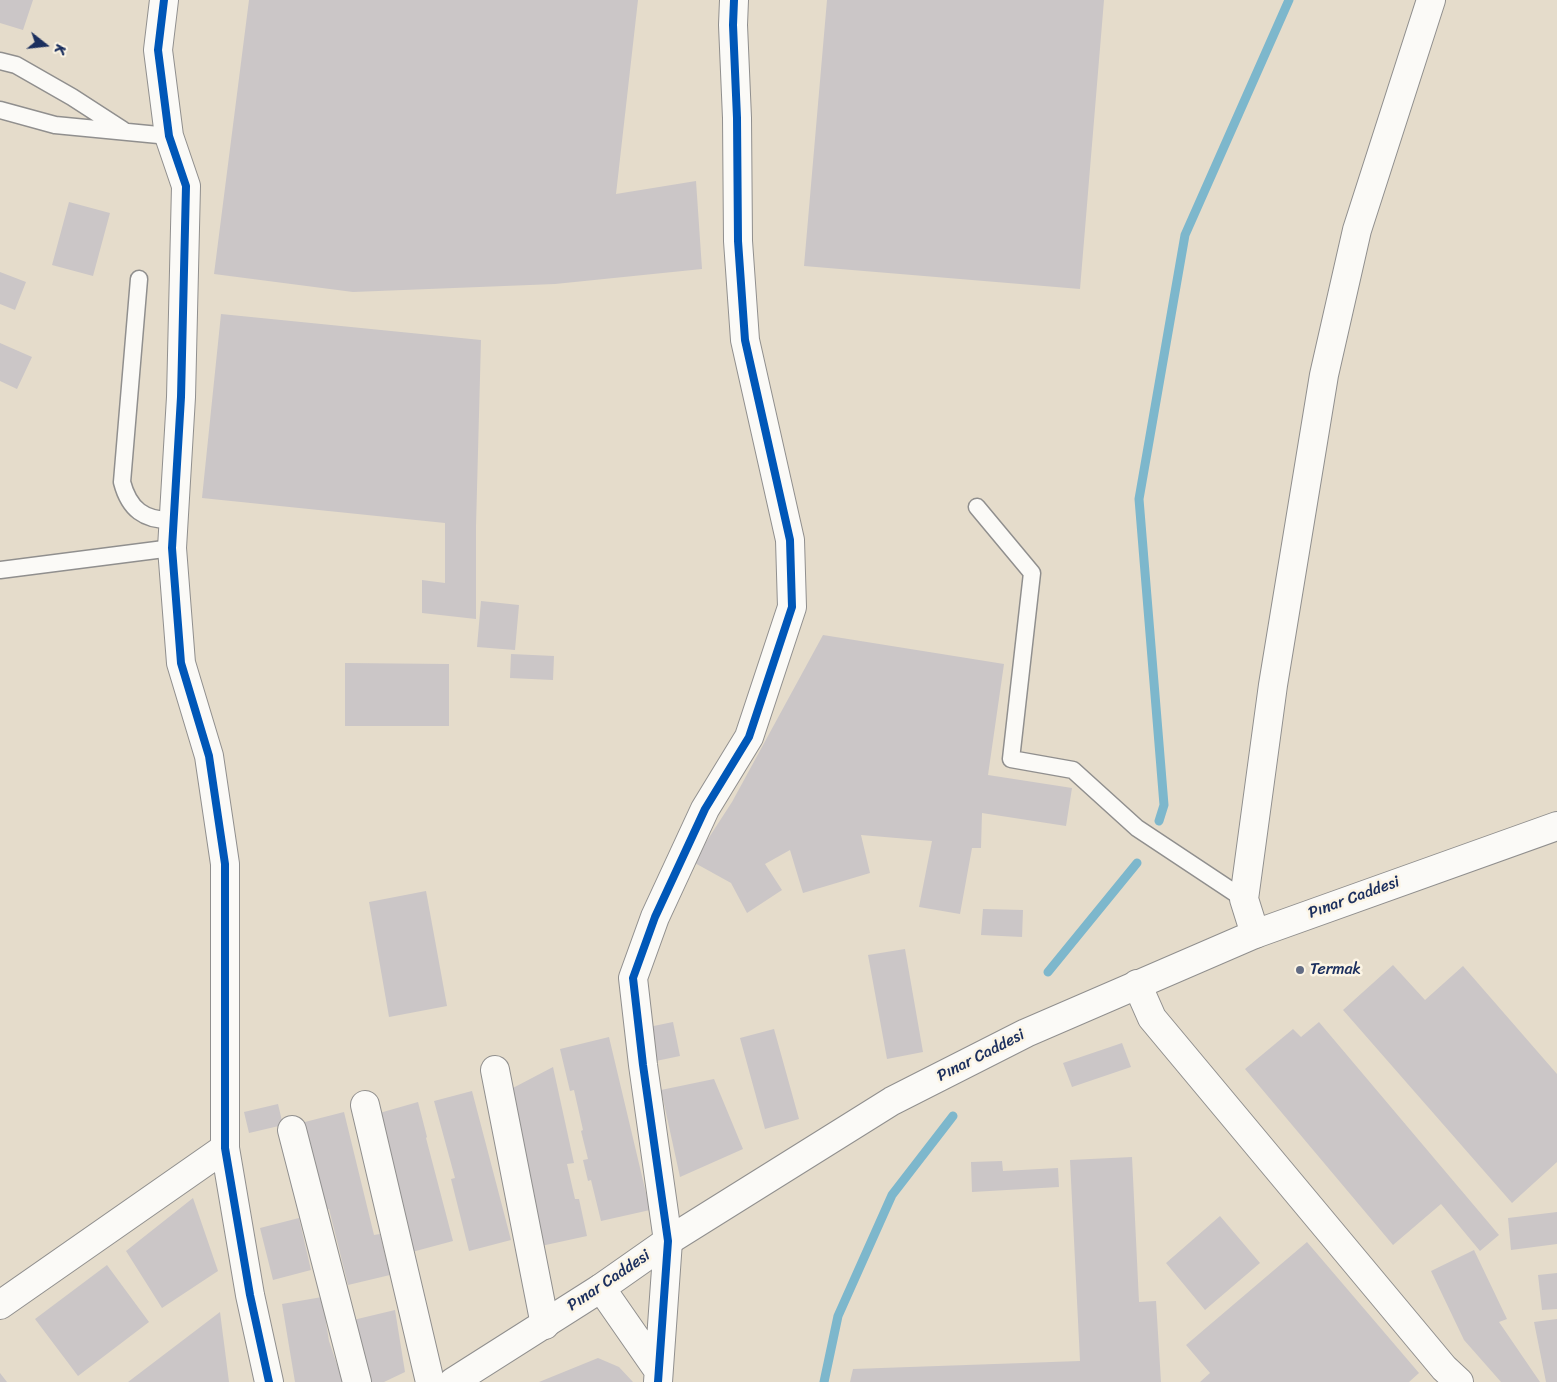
<!DOCTYPE html>
<meta charset="utf-8">
<style>
body{margin:0}
#map{position:relative;width:1557px;height:1382px;overflow:hidden;background:#e5dccb;font-family:Sriracha,sans-serif}
canvas{display:block}
.north{position:absolute;left:20px;top:20px;width:50px;height:50px;-webkit-text-stroke:4px #fcf5e5;paint-order:stroke;rotate:106deg;font-size:14px;font-weight:700;line-height:20px;text-align:center;color:#1b2f5e}
.north::after{content:'';display:block;margin:auto;width:18px;height:22px;background:#1b2f5e;clip-path:polygon(50% 0,100% 100%,50% 72%,0 100%)}
</style>
<div id="map">
<canvas width="1557" height="1382"></canvas>
<div class="north">K</div>
</div>
<script>
const g = document.querySelector('canvas').getContext('2d');
g.lineJoin = 'round';
function trace(path, color, width, dash) {
  g.strokeStyle = color;
  g.lineWidth = width;
  g.lineCap = dash ? 'butt' : 'round';
  g.setLineDash(dash || []);
  g.stroke(path);
}
function fillPath(path, color) {
  g.fillStyle = color;
  g.fill(path, 'evenodd');
}
function label(font, color, halo, rows, align = 'center') {
  g.font = font + ' Sriracha,sans-serif';
  g.lineWidth = 5;
  g.setLineDash([]);
  g.textBaseline = 'middle';
  g.strokeStyle = halo;
  g.fillStyle = color;
  for (const [text, x, y, turn = 0] of rows) {
    g.save();
    g.translate(x, y);
    g.rotate((+turn || 0) * Math.PI / 180);
    g.textAlign = isNaN(turn) ? turn : align;
    if (halo) g.strokeText(text, 0, 0);
    g.fillText(text, 0, 0);
    g.restore();
  }
}
const stream = new Path2D(`
 M1159,821L1164,805L1139,499L1185,235L1289,0
 M1048,972L1137,863
 M824,1382L838,1316L892,1195L953,1116`);
const building = new Path2D(`
 M0,0H33L23,30L0,23Z
 M249,0H638L616,194L696,181L702,269L555,284L353,292L214,274Z
 M827,0H1104L1080,289L804,266Z
 M69,202L110,213L93,276L52,265Z
 M0,272L26,282L15,310L0,304Z
 M221,314L481,340L476,526V619L422,613V580L445,583V523L202,498Z
 M0,343L32,357L17,389L0,381Z
 M481,601L519,605L515,650L477,647Z
 M823,635L1004,664L988,775L1072,788L1066,826L982,813L981,848H972L960,914L919,907L932,841L861,835L870,873L803,893L790,850L765,864L782,890L747,913L731,883L693,862L732,802Z
 M511,654L554,656L553,680L510,678Z
 M345,663L449,664V726H345Z
 M426,891L447,1006L389,1017L369,902Z
 M983,909L1023,910L1022,937L981,935Z
 M905,949L923,1052L887,1059L868,955Z
 M1393,965L1425,1000L1463,966L1557,1074V1162L1512,1203L1343,1010Z
 M673,1022L680,1056L651,1062L644,1028Z
 M1319,1022L1499,1235L1480,1251L1441,1204L1393,1245L1245,1069L1293,1029L1301,1037Z
 M774,1029L799,1119L765,1129L740,1038Z
 M609,1037L650,1210L601,1221L591,1180L588,1181L583,1160L588,1159L581,1131L583,1130L574,1090L570,1091L560,1049Z
 M1122,1043L1131,1067L1072,1087L1063,1063Z
 M553,1067L574,1163L567,1164L575,1199H579L587,1236L541,1246L511,1089Z
 M714,1079L743,1149L680,1177L661,1090Z
 M472,1091L511,1240L469,1251L451,1179L455,1178L434,1101Z
 M418,1102L427,1137L426,1138L453,1241L412,1252L376,1114Z
 M278,1104L283,1125L249,1133L244,1112Z
 M344,1112L374,1235L380,1234L390,1275L348,1285L329,1209L325,1210L301,1123Z
 M1132,1157L1139,1302L1156,1301L1161,1382H850L853,1369L1080,1361L1070,1160Z
 M1002,1161L1003,1171L1058,1168L1059,1187L972,1192L971,1162Z
 M193,1198L218,1271L162,1308L126,1251Z
 M1557,1212V1244L1511,1250L1508,1218Z
 M1220,1216L1260,1263L1205,1310L1166,1263Z
 M299,1218L311,1270L273,1280L260,1228Z
 M1307,1242L1419,1373L1409,1382H1200L1210,1373L1186,1345Z
 M1474,1250L1507,1319L1499,1322L1540,1382H1501L1464,1340L1431,1271Z
 M107,1265L149,1322L78,1376L35,1319Z
 M1557,1273V1309L1542,1310L1538,1275Z
 M322,1297L329,1341L343,1382H295L282,1304Z
 M395,1310L405,1372L384,1382H364L349,1321Z
 M220,1312L229,1382H128Z
 M1557,1319V1382H1546L1534,1322Z
 M598,1358L619,1367L633,1382H539Z
 M0,1373L7,1382H0Z`);
const service = new Path2D(`
 M0,61L16,65L72,97L123,130
 M0,110L55,125L169,136
 M139,279L122,482C129,509 144,521 173,520
 M977,507L1032,573L1011,759L1073,770L1137,828L1244,899
 M0,570L172,548`);
const minor = new Path2D(`
 M164,0L158,50L169,136L186,186L181,397L172,548L181,663L209,756L225,864V1148L250,1295L269,1382
 M1137,984L1152,1018L1444,1368L1459,1382
 M495,1070L545,1325
 M365,1105L430,1382
 M292,1130L357,1382
 M601,1288L658,1370
 M0,1305L225,1148
 M658,1382L668,1241L643,1065L633,978L655,917L705,809L749,737L792,607L790,540L745,340L738,241L737,118L733,25L734,0`);
const tertiary = new Path2D(`
 M1255,934L1244,899L1273,685L1324,375L1357,230L1431,0`);
const secondary = new Path2D(`
 M453,1382L601,1288L668,1241L892,1101L1026,1033L1255,934L1557,826`);
const cycleway = new Path2D(`
 M164,0L158,50L169,136L186,186L181,397L172,548L181,663L209,756L225,864V1148L250,1295L269,1382
 M658,1382L668,1241L643,1065L633,978L655,917L705,809L749,737L792,607L790,540L745,340L738,241L737,118L733,25L734,0`);
const markers = [
 [1300,970,5,"#626c84"]
];
const streetNames = [
 ["Pınar Caddesi",1354,898,-20],
 ["Pınar Caddesi",981,1056,-27],
 ["Pınar Caddesi",609,1281,-34]
];
const poiNames = [
 ["Termak",1310,970]
];
trace(stream, '#7db7cc', 9);
fillPath(building, '#cbc6c7');
trace(service, '#908f8e', 19);
trace(minor, '#908f8e', 30);
trace(tertiary, '#908f8e', 30);
trace(secondary, '#908f8e', 30);
trace(service, '#fbfaf7', 16);
trace(minor, '#fbfaf7', 28);
trace(tertiary, '#fbfaf7', 28);
trace(secondary, '#fbfaf7', 28);
trace(cycleway, '#0057b8', 8);
for (const [x, y, r, color] of markers) {
  const dot = new Path2D();
  dot.arc(x, y, r, 0, 2 * Math.PI);
  g.fillStyle = color;
  g.fill(dot);
  trace(dot, '#fcf5e5', 2);
}
label('16px', '#1b2f5e', '#fcf5e5', streetNames);
label('16px', '#1b2f5e', '#fcf5e5', poiNames, 'left');
</script>
